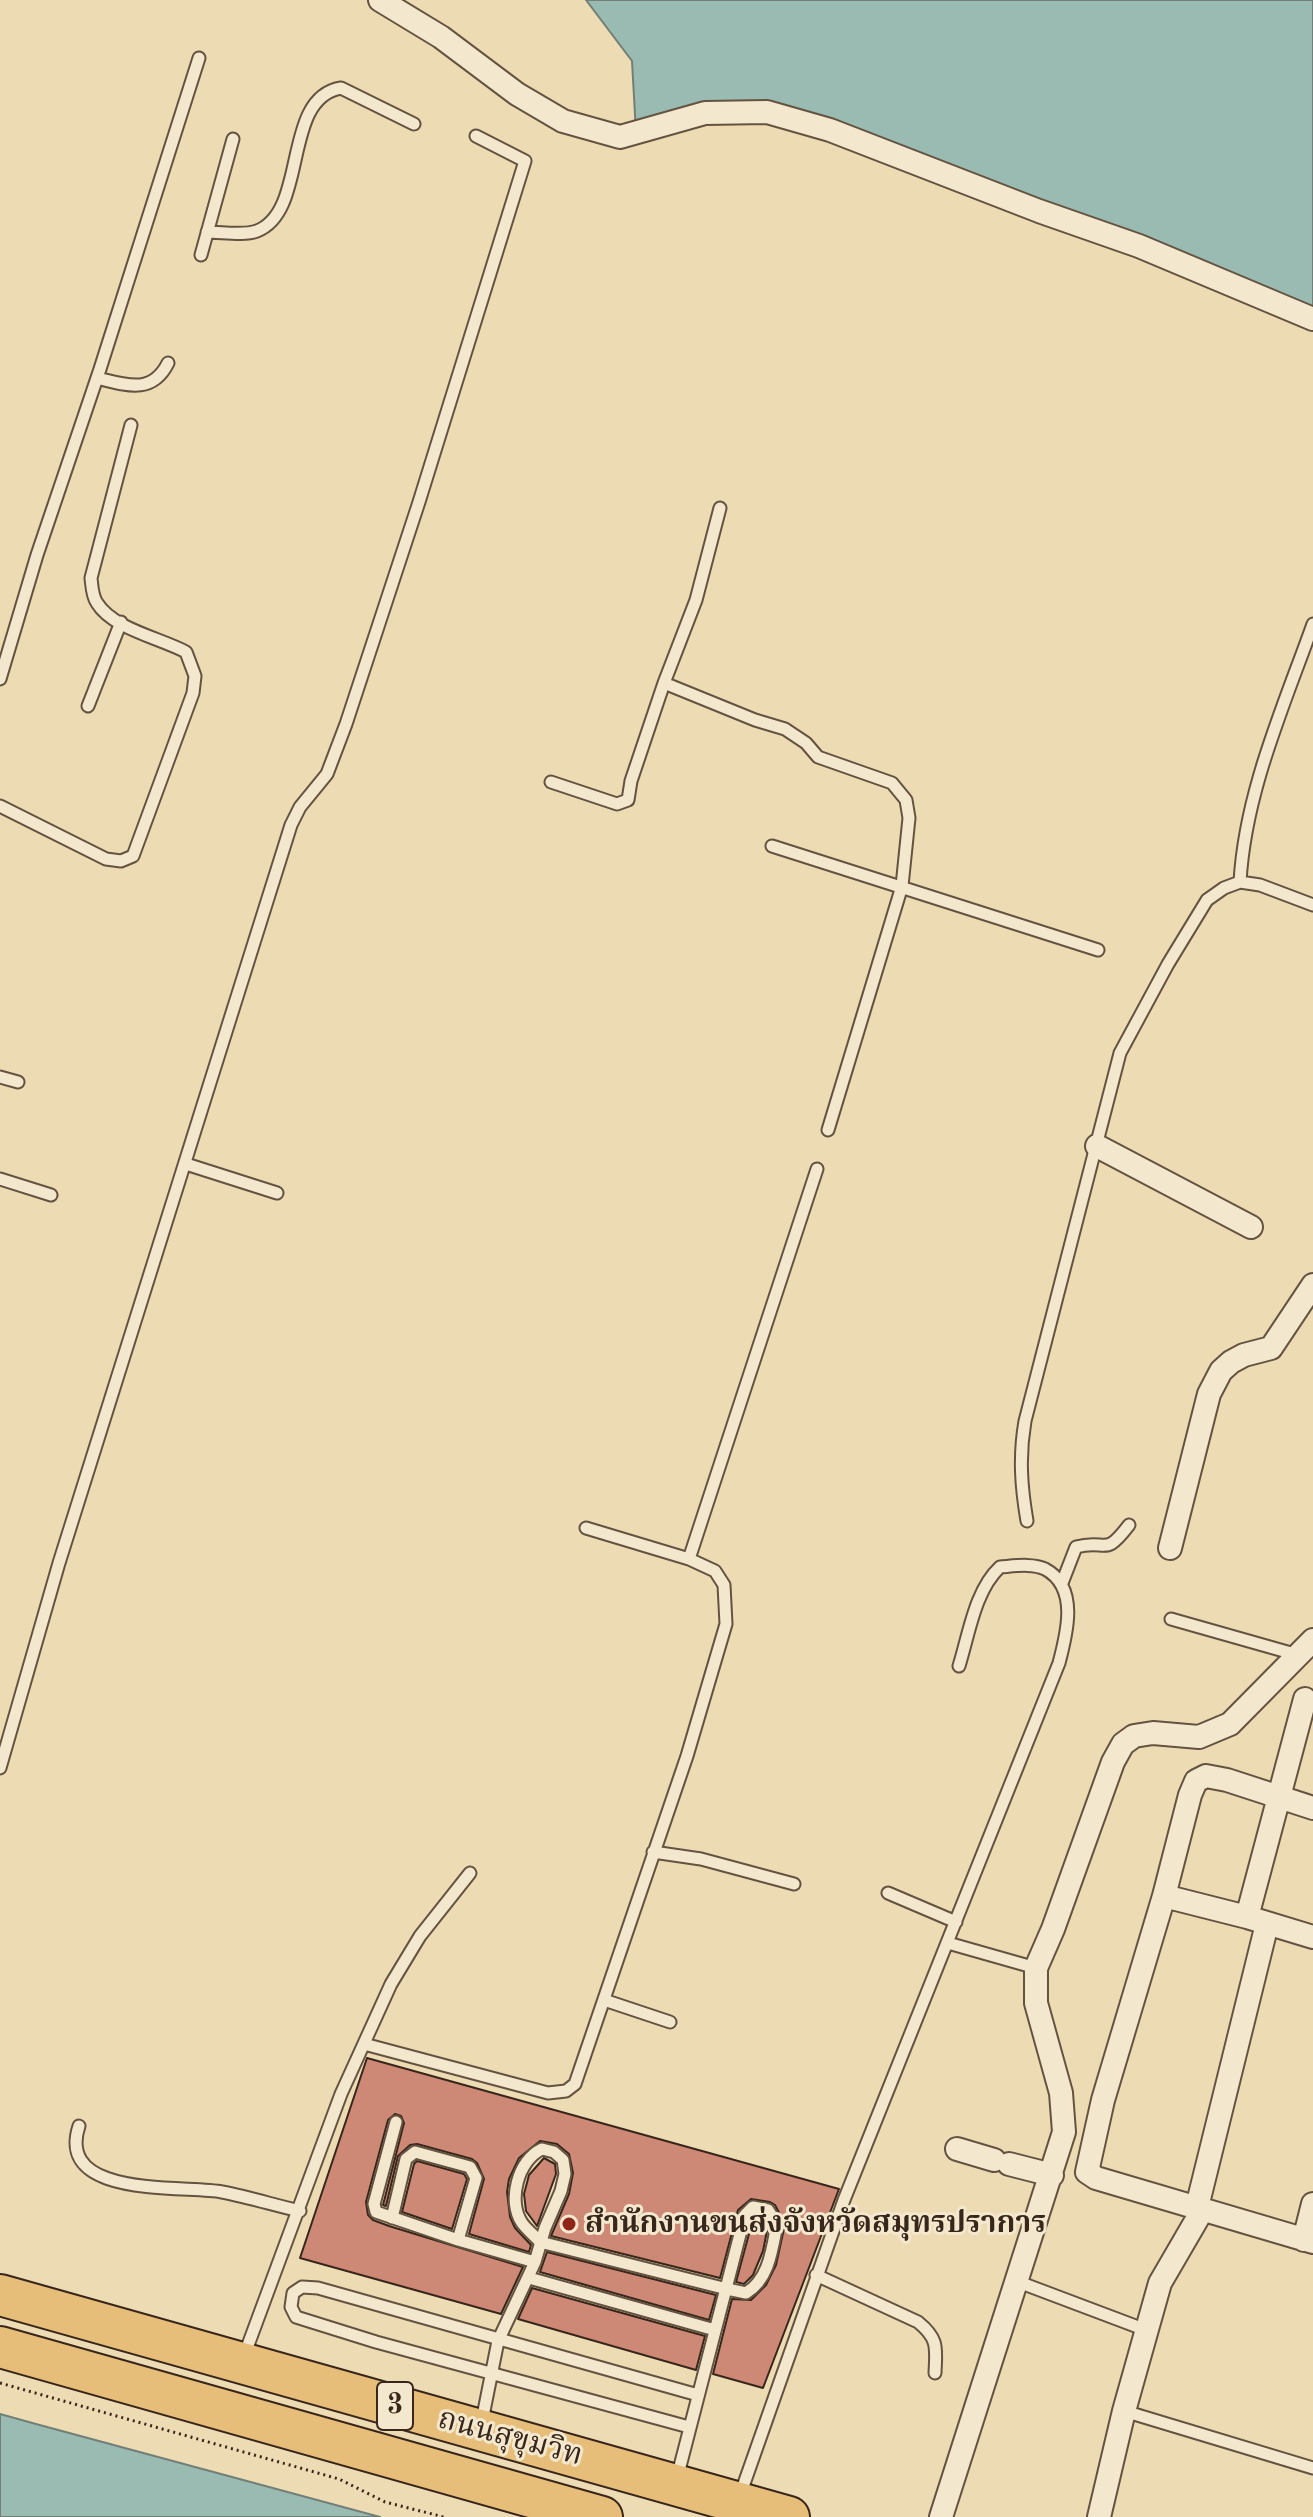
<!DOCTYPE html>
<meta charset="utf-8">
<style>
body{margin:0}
canvas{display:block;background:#eddbb4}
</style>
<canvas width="1313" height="2517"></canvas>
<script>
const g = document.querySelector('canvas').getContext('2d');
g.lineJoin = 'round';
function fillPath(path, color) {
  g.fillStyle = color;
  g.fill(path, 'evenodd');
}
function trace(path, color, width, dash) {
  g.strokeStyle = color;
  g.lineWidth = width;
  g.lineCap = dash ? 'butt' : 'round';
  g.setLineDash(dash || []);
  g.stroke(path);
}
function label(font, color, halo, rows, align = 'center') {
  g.font = font + ' "Old Standard TT","Noto Serif Thai",serif';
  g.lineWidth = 6;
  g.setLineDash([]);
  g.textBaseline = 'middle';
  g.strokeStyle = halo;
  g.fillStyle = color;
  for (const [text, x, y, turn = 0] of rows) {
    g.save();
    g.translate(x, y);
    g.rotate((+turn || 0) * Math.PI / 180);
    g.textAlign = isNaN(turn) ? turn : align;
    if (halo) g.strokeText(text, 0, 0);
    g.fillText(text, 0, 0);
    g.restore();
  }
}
const water = new Path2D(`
 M586,0H1313V321L768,112L636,133L632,61Z
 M0,2414L36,2424L380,2517H0Z`);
const building = new Path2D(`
 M367,2058L839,2189L763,2388L713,2374L732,2299L751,2300L766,2285L776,2265L785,2224L775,2205L770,2202L751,2199L738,2210L720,2278L551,2236L569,2194L573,2173L569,2154L557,2144L540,2141L519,2158L509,2179L507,2192L510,2217L515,2228L531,2245L529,2252L469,2234L484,2179L477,2163L472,2159L417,2144L410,2145L398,2156L386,2206L383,2205L404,2123L401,2116L395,2114L388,2120L366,2202L368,2215L373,2220L389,2226L523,2267L501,2314L300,2258Z
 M544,2158L555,2164L556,2174L537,2226L526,2211L524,2194L529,2175Z
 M417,2161L464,2174L467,2179L452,2229L402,2212L414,2164Z
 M756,2216L763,2218L768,2226L763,2251L753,2275L744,2284L736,2282L753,2219Z
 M547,2252L716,2295L709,2320L540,2272Z
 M532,2288L705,2336L696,2370L518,2319Z`);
const path = new Path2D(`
 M0,2383L339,2479L385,2502L444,2517`);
const lane = new Path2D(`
 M207,232C222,232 244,236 257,231C309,211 281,98 341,88L414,124
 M201,255L233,139
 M97,378C126,385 152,395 168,363
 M720,508L696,600L664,683L755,720L785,729L806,743L818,757L892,783L906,800L909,818L902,886L828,1130
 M0,679L37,555L100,369L199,58
 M88,706L121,622
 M551,782L617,804L628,800L631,781L664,683
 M0,806L106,859L121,861L133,856L193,693L195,676L186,652C160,638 113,629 97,603C92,596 92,586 91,578L131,425
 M772,846L1098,950
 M1240,882C1245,793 1283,708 1313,624
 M0,1077L18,1082
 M186,1164L277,1193
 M0,1179L51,1195
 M1027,1521C1021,1486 1019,1456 1025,1421L1120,1053L1168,964L1207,900L1224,888L1240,882L1260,885L1313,905
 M586,1528L689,1559
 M1062,1583L1076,1547C1108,1538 1103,1559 1129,1525
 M1171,1619L1298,1655
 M0,1768L59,1563L291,825L300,807L327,774L346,724L419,502L525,161L476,136
 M653,1852L701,1859L794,1884
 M888,1893L956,1922
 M948,1943L1036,1968
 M604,2000L670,2022
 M364,2044L548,2093L566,2091L575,2084L687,1756L726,1624L724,1585L715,1571L689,1559L817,1169
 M396,2122L374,2204L376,2212L458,2240L535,2262
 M79,2126C55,2199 184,2185 222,2192C248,2197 274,2205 300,2211
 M392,2218L406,2159L415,2152L470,2167L476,2178L458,2240
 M816,2275L918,2322C939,2339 936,2348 935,2373
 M529,2278L715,2330
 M1016,2281L1146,2330
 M244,2356L341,2094L391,1984L420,1936L470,1873
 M1124,2411L1313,2468
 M481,2426L498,2341L535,2262L545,2228L561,2191L565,2174L563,2160L554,2152L542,2149C518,2160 507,2201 522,2223C527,2230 535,2236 540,2242L727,2289L746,2293C769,2279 772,2250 777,2224L768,2210L753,2207L745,2215L677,2478
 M689,2427L376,2342L296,2317L291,2307L293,2293L302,2287L318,2288L698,2395
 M739,2498L844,2200L1059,1663C1067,1633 1079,1587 1045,1569C1033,1563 1014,1566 1000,1567C975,1590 969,1634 959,1666`);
const street = new Path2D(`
 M380,0L441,37L517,94L563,121L620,137L705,113L767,112L830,130L1039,211L1139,246L1313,319
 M1097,1146L1251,1227
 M1170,1548L1209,1394L1221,1371L1231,1362L1244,1355L1271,1348L1313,1285
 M1313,1808L1227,1780L1206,1776L1196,1781L1190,1795L1164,1896L1103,2100L1087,2172L1096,2178L1313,2242
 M1164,1896L1247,1917L1313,1937
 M1247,1917L1305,1699
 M957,2149L994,2160
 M1009,2164L1052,2175
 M1197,2207L1267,1924
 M1304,2240L1313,2204
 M941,2517L1064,2132L1061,2093L1036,2003V1968L1053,1929L1113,1762L1123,1744L1134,1736L1153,1733L1199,1737L1230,1724L1313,1640
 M1099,2517L1124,2411L1160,2283L1203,2209`);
const highway = new Path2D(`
 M0,2295L789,2517
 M0,2347L602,2517`);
const markers = [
 [569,2224,8,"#8f2418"]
];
const shields = [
 [395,2406,36]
];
const shieldNames = [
 ["3",395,2406]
];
const poiNames = [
 ["สำนักงานขนส่งจังหวัดสมุทรปราการ",585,2224]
];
const streetNames = [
 ["ถนนสุขุมวิท",510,2438,15]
];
fillPath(water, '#99bbb2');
trace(water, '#727f76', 2);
fillPath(building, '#cd8976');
trace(building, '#38261b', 2);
trace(lane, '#655341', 15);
trace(street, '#655341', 26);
trace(highway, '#38261b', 44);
trace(path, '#38261b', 3, [2, 4]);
trace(lane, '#f3e8ce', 11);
trace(street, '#f3e8ce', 22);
trace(highway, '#e6be7a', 40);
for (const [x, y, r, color] of markers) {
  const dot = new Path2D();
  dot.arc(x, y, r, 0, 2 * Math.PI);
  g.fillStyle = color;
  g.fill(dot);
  trace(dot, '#f3e8ce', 3);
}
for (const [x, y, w] of shields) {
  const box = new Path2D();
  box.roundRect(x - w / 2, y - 24, w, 48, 6);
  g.fillStyle = '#f3e8ce';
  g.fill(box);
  trace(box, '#38261b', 2);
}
label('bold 28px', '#38261b', null, shieldNames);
label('bold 30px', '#38261b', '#f3e8ce', poiNames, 'left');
label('30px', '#38261b', '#f3e8ce', streetNames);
</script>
